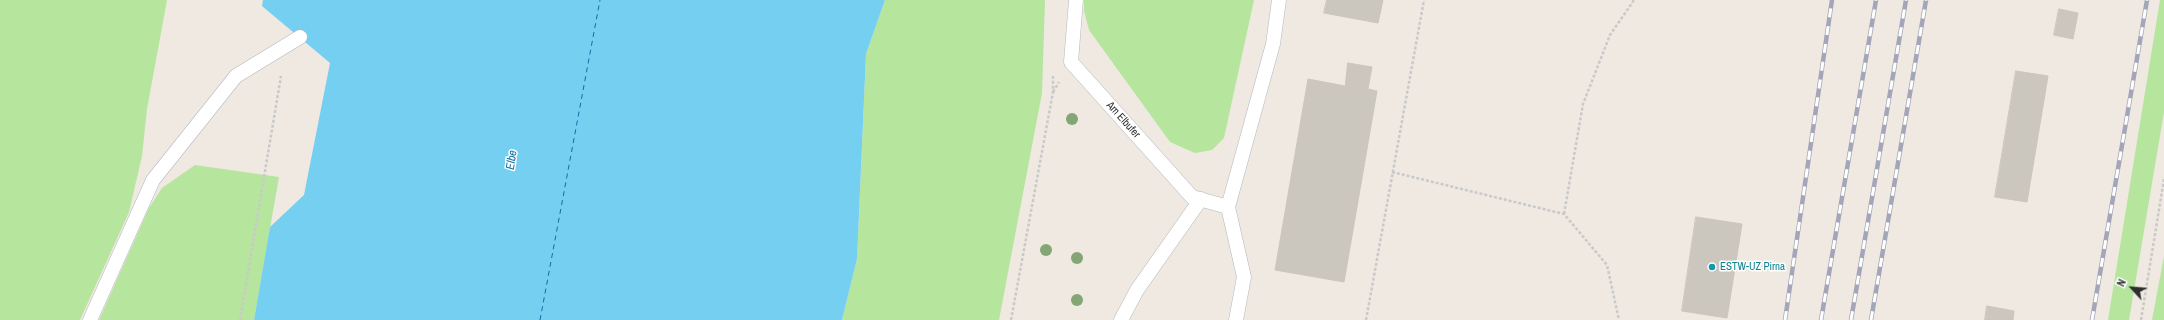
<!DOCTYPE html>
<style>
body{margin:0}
#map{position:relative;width:2164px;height:320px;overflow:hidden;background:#efe9e1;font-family:"Archivo Narrow",sans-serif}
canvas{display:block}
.north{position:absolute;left:2112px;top:268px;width:40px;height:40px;-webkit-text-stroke:3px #fff;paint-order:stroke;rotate:296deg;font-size:11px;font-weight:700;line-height:16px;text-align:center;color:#2e2e2e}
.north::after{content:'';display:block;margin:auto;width:14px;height:18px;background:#2e2e2e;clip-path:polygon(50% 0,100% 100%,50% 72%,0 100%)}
</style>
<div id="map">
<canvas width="2164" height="320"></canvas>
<div class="north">N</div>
</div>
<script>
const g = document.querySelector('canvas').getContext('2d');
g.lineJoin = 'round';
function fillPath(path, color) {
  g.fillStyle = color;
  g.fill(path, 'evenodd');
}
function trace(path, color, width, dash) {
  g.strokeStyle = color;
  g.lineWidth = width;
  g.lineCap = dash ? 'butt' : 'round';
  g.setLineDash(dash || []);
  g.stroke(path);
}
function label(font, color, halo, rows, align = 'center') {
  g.font = font + ' "Archivo Narrow",sans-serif';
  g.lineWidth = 3;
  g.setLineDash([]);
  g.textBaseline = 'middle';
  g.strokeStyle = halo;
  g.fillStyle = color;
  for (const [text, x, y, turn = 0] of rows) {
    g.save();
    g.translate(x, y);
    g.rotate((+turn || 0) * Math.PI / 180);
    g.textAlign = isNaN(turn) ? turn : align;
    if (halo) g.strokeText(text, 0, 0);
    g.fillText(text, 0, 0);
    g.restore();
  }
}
const green = new Path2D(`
 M0,0H167L147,109L142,156L129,212L80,320H0Z
 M885,0H1045L1042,93L999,320H842L857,259L866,54Z
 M1084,0H1254L1224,138L1212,150L1195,153L1170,142L1089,30L1084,11Z
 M2160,0H2164V112L2129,320H2108Z
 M195,165L279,177L254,320H99L149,208L162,188Z
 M2164,256V320H2152Z`);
const water = new Path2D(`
 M263,0H885L866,54L857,259L842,320H254L270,227L304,195L330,63L262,6Z`);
const ferry = new Path2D(`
 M540,320L600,0`);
const building = new Path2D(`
 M1327,0H1383L1378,23L1324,13Z
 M2059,9L2078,13L2073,39L2054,35Z
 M1348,63L1372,67L1368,89L1377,91L1344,282L1275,270L1308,79L1345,86Z
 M2016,71L2048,76L2027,202L1995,197Z
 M1696,217L1742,224L1727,318L1682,311Z
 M1987,306L2014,311L2013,320H1985Z`);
const path = new Path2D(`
 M1053,92L1059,82
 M1392,172L1564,214L1607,265L1619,320
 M1564,214L1583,104L1610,35L1634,0
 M240,320L281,76
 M1011,320L1053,92V76
 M1366,320L1424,0
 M2141,320L2164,179`);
const lane = new Path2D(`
 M1076,0L1071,62L1192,197L1228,207
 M90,320L153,180L236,76L300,37
 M1121,320L1137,290L1201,199
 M1236,320L1244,277L1228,207L1273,44L1279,0`);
const rail = new Path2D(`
 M1785,320L1832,0
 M1821,320L1876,0
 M1851,320L1906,0
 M1871,320L1926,0
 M2092,320L2147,0`);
const trees = [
 [1072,119],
 [1046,250],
 [1077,258],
 [1077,300]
];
const markers = [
 [1712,267,4,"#0f9aa8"]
];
const streetNames = [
 ["Am Elbufer",1123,120,48]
];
const cultureNames = [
 ["ESTW-UZ Pirna",1720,267]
];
const waterNames = [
 ["Elbe",512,160,-81]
];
fillPath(green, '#b6e59e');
fillPath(water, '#75cff0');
trace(ferry, '#0d6fa3', 1, [5, 4]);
fillPath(building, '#cbc7bf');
trace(building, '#cbc5ba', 1);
trace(lane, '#b4b7c1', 15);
trace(path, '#c9c9c9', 2.5, [3, 2]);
trace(lane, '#fff', 14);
trace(rail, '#a3a6b8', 4.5);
trace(rail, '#fff', 3, [9]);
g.fillStyle = '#84a574';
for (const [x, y] of trees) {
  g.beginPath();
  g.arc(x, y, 6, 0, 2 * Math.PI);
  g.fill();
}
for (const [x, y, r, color] of markers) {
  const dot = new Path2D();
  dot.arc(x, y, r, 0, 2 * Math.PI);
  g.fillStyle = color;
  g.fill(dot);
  trace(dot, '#fff', 1.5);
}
label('11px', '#2e2e2e', '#fff', streetNames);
label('11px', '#0d838f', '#fff', cultureNames, 'left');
label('italic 12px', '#0d6fa3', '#fff', waterNames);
</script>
